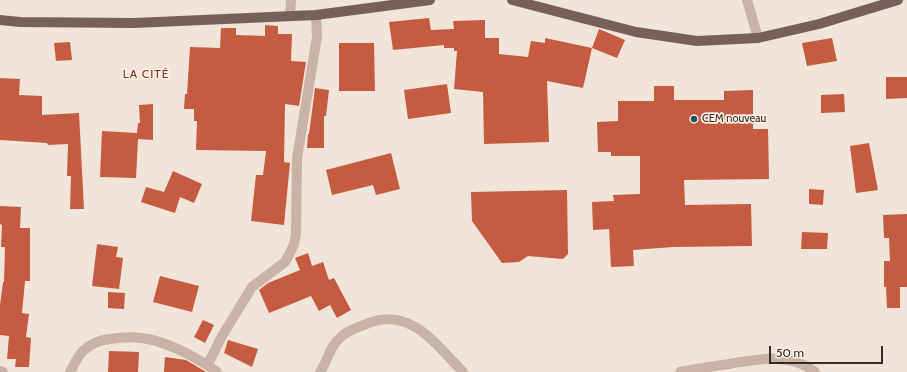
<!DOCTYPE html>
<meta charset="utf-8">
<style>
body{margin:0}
#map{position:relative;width:907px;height:372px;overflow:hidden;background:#f1e4d8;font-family:Cabin,sans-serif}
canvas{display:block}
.scale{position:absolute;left:769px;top:346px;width:114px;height:18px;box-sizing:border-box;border:2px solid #342a26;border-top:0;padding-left:5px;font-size:12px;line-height:14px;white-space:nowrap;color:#342a26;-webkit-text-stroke:3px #f9eee4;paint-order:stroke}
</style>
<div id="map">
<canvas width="907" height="372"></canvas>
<div class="scale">50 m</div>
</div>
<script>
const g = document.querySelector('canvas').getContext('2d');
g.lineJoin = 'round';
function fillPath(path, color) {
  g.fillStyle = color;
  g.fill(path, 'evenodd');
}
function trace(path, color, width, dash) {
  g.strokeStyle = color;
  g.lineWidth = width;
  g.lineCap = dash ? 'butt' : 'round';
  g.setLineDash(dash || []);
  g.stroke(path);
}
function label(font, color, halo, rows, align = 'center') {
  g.font = font + ' Cabin,sans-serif';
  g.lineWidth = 3.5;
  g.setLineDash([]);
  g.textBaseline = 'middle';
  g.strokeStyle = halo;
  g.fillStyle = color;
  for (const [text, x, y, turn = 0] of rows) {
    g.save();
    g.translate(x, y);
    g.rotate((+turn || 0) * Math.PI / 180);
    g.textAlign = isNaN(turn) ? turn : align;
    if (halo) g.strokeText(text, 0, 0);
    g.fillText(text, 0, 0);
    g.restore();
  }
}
const building = new Path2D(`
 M429,18L431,30L454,29L453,21L485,20V38H499V54L528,57L531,41L545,43V38L592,48L583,88L547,81L549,142L484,144L483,92L454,89L457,51H454V48H444V45L393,50L389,22Z
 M265,25L278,26V34H292L291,61L306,62L299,106L285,104L284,162L290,163L284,225L251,221L256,175H263L266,151L196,150L197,121H194V109H184L185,94H187L190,47L220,48L221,28H236V35L265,36Z
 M599,29L625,40L617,58L592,48Z
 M832,38L837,61L807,66L802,43Z
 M70,42L72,60L56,61L54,43Z
 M339,43H374L375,91H339Z
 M886,77H907V98L886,99Z
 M0,78L20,79L19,95L42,96V115L79,113L84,209H70L71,176H67L68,144L48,145L47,143L0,140Z
 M447,84L451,113L408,119L404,90Z
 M654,86H674V100H724V91L753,90V129H768L769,179L684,180L685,205L751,204L752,246L673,247L633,250L634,266L611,267L609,229L593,230L592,202L614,201L613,195L640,194V156H611V152H598L597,122L618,121V101H654Z
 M315,88L329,90L326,116H324V148H307L308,134H309Z
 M844,94L845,112L821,113V95Z
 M153,104V140L138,139L136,178L100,177L102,131L137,133L138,123H140L139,105Z
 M869,143L878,190L856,193L850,146Z
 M391,153L400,189L376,195L373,185L332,195L326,170Z
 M173,171L202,184L194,203L180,197L175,213L141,202L146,187L164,192Z
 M809,189L824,190L823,205L809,204Z
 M567,190L568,254L563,259L528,256L519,262L502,263L472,221L471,192Z
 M0,206L21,207L20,228H30V281H25L22,313L29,314L26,337L31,338L29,367H15L16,359H7L9,336L0,335V305L3,282H4L5,247H1L2,225L0,224Z
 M907,214V287H900V308H887L886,287H884V261H890L889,238H884L883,215Z
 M802,232L828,233L827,249H801Z
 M97,244L118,247L116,257L123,258L119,289L92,286Z
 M308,253L312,266L323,262L329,280L334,278L351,310L337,318L330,305L319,311L311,296L269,313L259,290L268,283L300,270L295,258Z
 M160,276L199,286L192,312L153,302Z
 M108,292L125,293L124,309L108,308Z
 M203,320L214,325L205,343L194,337Z
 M228,340L258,349L252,367L224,353Z
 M109,351L139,352L138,372H108Z
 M165,357L186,360L206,372H164Z`);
const minor = new Path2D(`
 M747,0L758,38
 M290,16L291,0
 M208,364L222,336L252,287L285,262L290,253L294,244L296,234L297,158L317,37L316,15
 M0,371L3,372
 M70,372C74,365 77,357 83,351C90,344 100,340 110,339C139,334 160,340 186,353C197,359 207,364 217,372
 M320,372C328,361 329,347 340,338C346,331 356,328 364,325C409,304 435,344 463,372
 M680,372C696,369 713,366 729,364C758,359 790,352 815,372`);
const primary = new Path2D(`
 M512,0L636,32L697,41L758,38L819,24L898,0
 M0,20L20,22L134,23L316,15L430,0`);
const markers = [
 [694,119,4,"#1c5455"]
];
const poiNames = [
 ["CEM nouveau",702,119]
];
const neighbourhoodNames = [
 ["LA CITÉ",146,74]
];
fillPath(building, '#c55c42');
trace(minor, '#c8b3a4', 10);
trace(primary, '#766057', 10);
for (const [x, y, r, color] of markers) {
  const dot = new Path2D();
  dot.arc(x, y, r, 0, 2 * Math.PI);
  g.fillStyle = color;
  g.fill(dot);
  trace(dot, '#f9eee4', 1.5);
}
label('11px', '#342a26', '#f9eee4', poiNames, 'left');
g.letterSpacing = '1px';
label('12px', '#823320', '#f9eee4', neighbourhoodNames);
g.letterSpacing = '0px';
</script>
